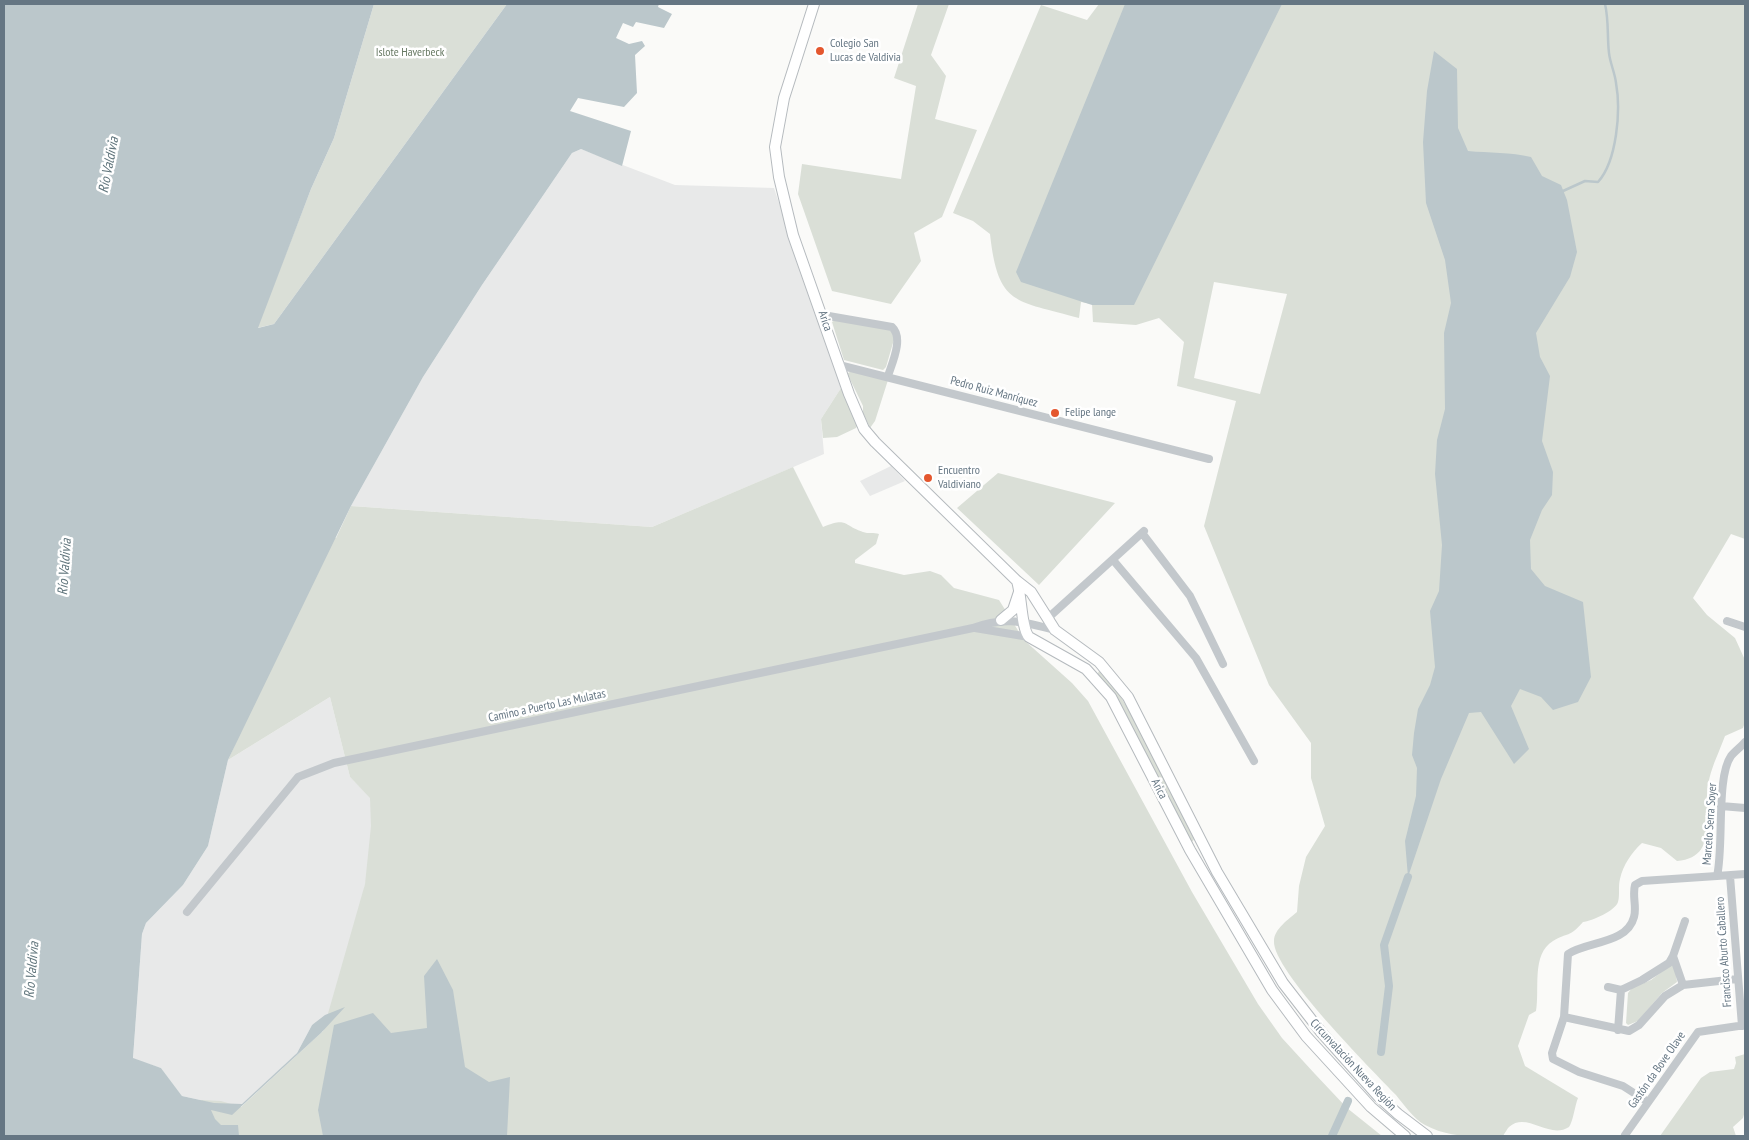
<!DOCTYPE html>
<meta charset="utf-8">
<style>
body{margin:0}
#map{position:relative;width:1749px;height:1140px;overflow:hidden;background:#fafaf8;font-family:"PT Sans Narrow",sans-serif}
canvas{display:block}
.frame{position:absolute;inset:0;border:5px solid #657683;pointer-events:none}
</style>
<div id="map">
<canvas width="1749" height="1140"></canvas>
<div class="frame"></div>
</div>
<script>
const g = document.querySelector('canvas').getContext('2d');
g.lineJoin = 'round';
function fillPath(path, color) {
  g.fillStyle = color;
  g.fill(path, 'evenodd');
}
function trace(path, color, width, dash) {
  g.strokeStyle = color;
  g.lineWidth = width;
  g.lineCap = dash ? 'butt' : 'round';
  g.setLineDash(dash || []);
  g.stroke(path);
}
function label(font, color, halo, rows, align = 'center') {
  g.font = font + ' "PT Sans Narrow",sans-serif';
  g.lineWidth = 5;
  g.setLineDash([]);
  g.textBaseline = 'middle';
  g.strokeStyle = halo;
  g.fillStyle = color;
  for (const [text, x, y, turn = 0] of rows) {
    g.save();
    g.translate(x, y);
    g.rotate((+turn || 0) * Math.PI / 180);
    g.textAlign = isNaN(turn) ? turn : align;
    if (halo) g.strokeText(text, 0, 0);
    g.fillText(text, 0, 0);
    g.restore();
  }
}
const built = new Path2D(`
 M581,149L675,185L774,188L841,388L821,419L824,454L652,527L351,506L423,377L482,285L572,153Z
 M891,466L905,481L870,496L860,481Z
 M330,697L350,777L378,805V831L364,889L356,981L345,1007L312,1025L297,1053L242,1105L214,1103L182,1096L161,1068L133,1059L142,934L146,923L183,885L208,846L228,760Z`);
const green = new Path2D(`
 M374,4H507L274,324L257,328L311,189L334,138Z
 M918,4H949L931,55L946,76L935,119L977,130L942,217L914,233L921,261L891,304L832,291L798,194L802,164L901,179L916,86L894,78Z
 M1099,4H1745V539L1731,534L1693,598L1707,615L1735,638L1745,660V722L1743,728L1725,736C1713,768 1701,785 1711,820L1706,822C1708,844 1701,859 1677,861L1661,848L1642,843C1632,852 1623,865 1620,879C1618,886 1620,895 1618,902C1615,911 1592,921 1583,922C1569,938 1568,932 1553,941C1531,954 1540,990 1536,1011L1529,1015L1518,1046L1525,1066L1578,1098C1575,1105 1573,1122 1569,1127C1549,1140 1527,1111 1509,1127C1507,1129 1505,1133 1503,1136C1474,1136 1452,1139 1425,1125C1414,1119 1404,1105 1396,1095C1373,1071 1272,970 1274,941C1274,929 1289,919 1297,912L1299,886L1306,857L1325,826L1311,778V743L1269,685L1204,526L1236,401L1177,386L1184,342L1159,318L1136,325L1093,322L1092,304L1081,302L1079,318C1016,300 998,307 990,234L973,221L953,213L1041,5L1087,20ZM1214,282L1287,294L1260,394L1194,378Z
 M835,320L891,330L895,336L886,367L883,370L844,360L832,322Z
 M853,370L888,380L875,421L870,428L863,413V406L848,375V373Z
 M841,388L858,425L856,428L837,437L823,438L821,419Z
 M793,467L823,527C848,517 842,525 863,532C868,534 874,532 879,534L876,544L855,560V563L904,575L930,571L941,575L954,588L999,600L1024,640L1072,683L1088,701L1192,892L1258,1004L1282,1038L1315,1074L1347,1108L1382,1136H176L178,1116L183,1109L202,1100L221,1101L241,1107L323,1031L365,884L371,826L370,798L350,777L330,697L228,760L237,740L221,742L224,710L250,657L283,604L304,575L318,546L329,538H336L351,506L652,527Z
 M998,473L1115,503L1039,585L957,508Z
 M1099,671C1122,683 1179,809 1194,839L1193,841L1191,842L1097,675Z
 M1672,964L1675,966L1677,982L1662,993L1638,1021L1628,1025L1626,1023L1628,993L1632,988L1651,980Z
 M1745,1054V1111L1743,1118L1733,1127L1736,1136H1660L1701,1078L1710,1072L1734,1069L1736,1063L1735,1057Z`);
const water = new Path2D(`
 M4,4H374L334,138L311,189L258,328L274,324L507,4H659L658,7L672,14L664,28L636,22L633,27L623,23L616,38L629,44L642,41L645,46L635,55L637,93L624,107L578,98L570,111L631,131L622,166L581,149L572,153L482,285L423,377L351,506L228,760L208,846L183,885L146,923L142,934L133,1058L161,1068L182,1096L214,1103L242,1104L297,1053L312,1025L325,1015L345,1007L321,1033L232,1115L211,1110L215,1119L221,1125H238L239,1136H4Z
 M1125,4H1282L1134,305H1092L1021,282L1016,272Z
 M1434,51L1457,69L1458,128L1468,151C1489,153 1511,152 1531,157L1542,176L1561,185L1567,200L1577,252L1570,277L1536,333L1540,357L1550,376L1542,441L1553,472L1552,495L1542,510L1530,540L1531,569L1545,586L1583,602L1591,677L1578,702L1553,710L1541,697L1520,689L1511,706L1529,749L1514,764L1481,712L1469,713L1441,779L1408,877L1405,841L1416,796L1417,768L1412,755L1414,733L1418,709L1430,685L1435,667L1430,611L1439,591L1442,545L1435,474L1437,440L1445,409L1444,333L1451,303L1445,260L1426,203L1423,142L1427,91Z
 M437,959L453,990L465,1067L489,1082L510,1077L507,1136H323L318,1110L334,1025L373,1013L391,1033L427,1028L424,976Z`);
const stream = new Path2D(`
 M1563,191L1585,181L1598,182C1617,161 1621,110 1616,83C1615,73 1610,63 1609,53C1607,36 1609,21 1605,4`);
const canal = new Path2D(`
 M1381,1052L1389,986L1384,945L1408,877
 M1332,1136L1348,1101`);
const minor = new Path2D(`
 M823,315L892,327C904,338 892,363 888,376
 M839,365L1209,459
 M1142,533L1190,596L1223,664
 M1113,560L1196,658L1254,761
 M1048,618L1144,531
 M1727,621L1745,627
 M975,628L1029,637
 M1721,806L1745,808
 M1717,876L1745,874
 M1730,876L1742,1026
 M187,912L298,777L334,763L973,628C1005,616 1023,622 1055,630
 M1673,956L1683,985
 M1608,987L1621,990L1642,980L1669,963L1673,956L1685,921
 M1564,1017L1629,1031L1639,1025L1665,996L1683,985L1737,979
 M1618,1030L1621,990
 M1648,1102L1623,1086L1579,1072L1553,1059L1552,1053L1564,1017L1568,954C1588,941 1627,944 1634,917C1637,907 1632,896 1635,885L1642,881L1717,876C1724,847 1716,777 1731,756C1735,751 1741,747 1745,742
 M1625,1135L1698,1032L1745,1025`);
const major = new Path2D(`
 M814,4L784,98L775,147L779,177L793,235L849,394L864,429L875,442L1017,581L1031,592L1055,630L1099,662L1128,697L1217,872L1283,983L1321,1032L1378,1096L1398,1114L1427,1136
 M1017,581C1022,597 1021,628 1029,637L1086,669L1111,697L1190,850L1272,990L1306,1036L1371,1107L1405,1136
 M1001,620L1013,610L1019,592`);
const markers = [
 [820,51,5,"#e4572e"],
 [1055,413,5,"#e4572e"],
 [928,478,5,"#e4572e"]
];
const poiNames = [
 ["Colegio San",830,44],
 ["Lucas de Valdivia",830,58],
 ["Felipe lange",1065,413],
 ["Encuentro",938,471],
 ["Valdiviano",938,485]
];
const parkNames = [
 ["Islote Haverbeck",410,53]
];
const streetNames = [
 ["Arica",825,321,72],
 ["Pedro Ruiz Manríquez",994,392,15],
 ["Camino a Puerto Las Mulatas",547,706,-12],
 ["Arica",1159,789,63],
 ["Marcelo Serra Soyer",1710,824,-86],
 ["Francisco Aburto Caballero",1724,952,-94],
 ["Circunvalación Nueva Región",1353,1065,47],
 ["Gastón da Bove Olave",1657,1070,-55]
];
const waterNames = [
 ["Río Valdivia",109,165,-79],
 ["Río Valdivia",65,567,-86],
 ["Río Valdivia",32,970,-85]
];
fillPath(built, '#e8e9e9');
fillPath(green, '#dadfd7');
fillPath(water, '#bbc7cb');
trace(stream, '#bbc7cb', 2.5);
trace(canal, '#bbc7cb', 8);
trace(major, '#b5babe', 12);
trace(minor, '#c3c8cc', 8);
trace(major, '#fff', 10);
for (const [x, y, r, color] of markers) {
  const dot = new Path2D();
  dot.arc(x, y, r, 0, 2 * Math.PI);
  g.fillStyle = color;
  g.fill(dot);
  trace(dot, '#fff', 2);
}
label('12px', '#657683', '#fff', poiNames, 'left');
label('12px', '#687a64', '#fff', parkNames);
label('12px', '#657683', '#fff', streetNames);
label('italic 14px', '#60757c', '#fff', waterNames);
</script>
